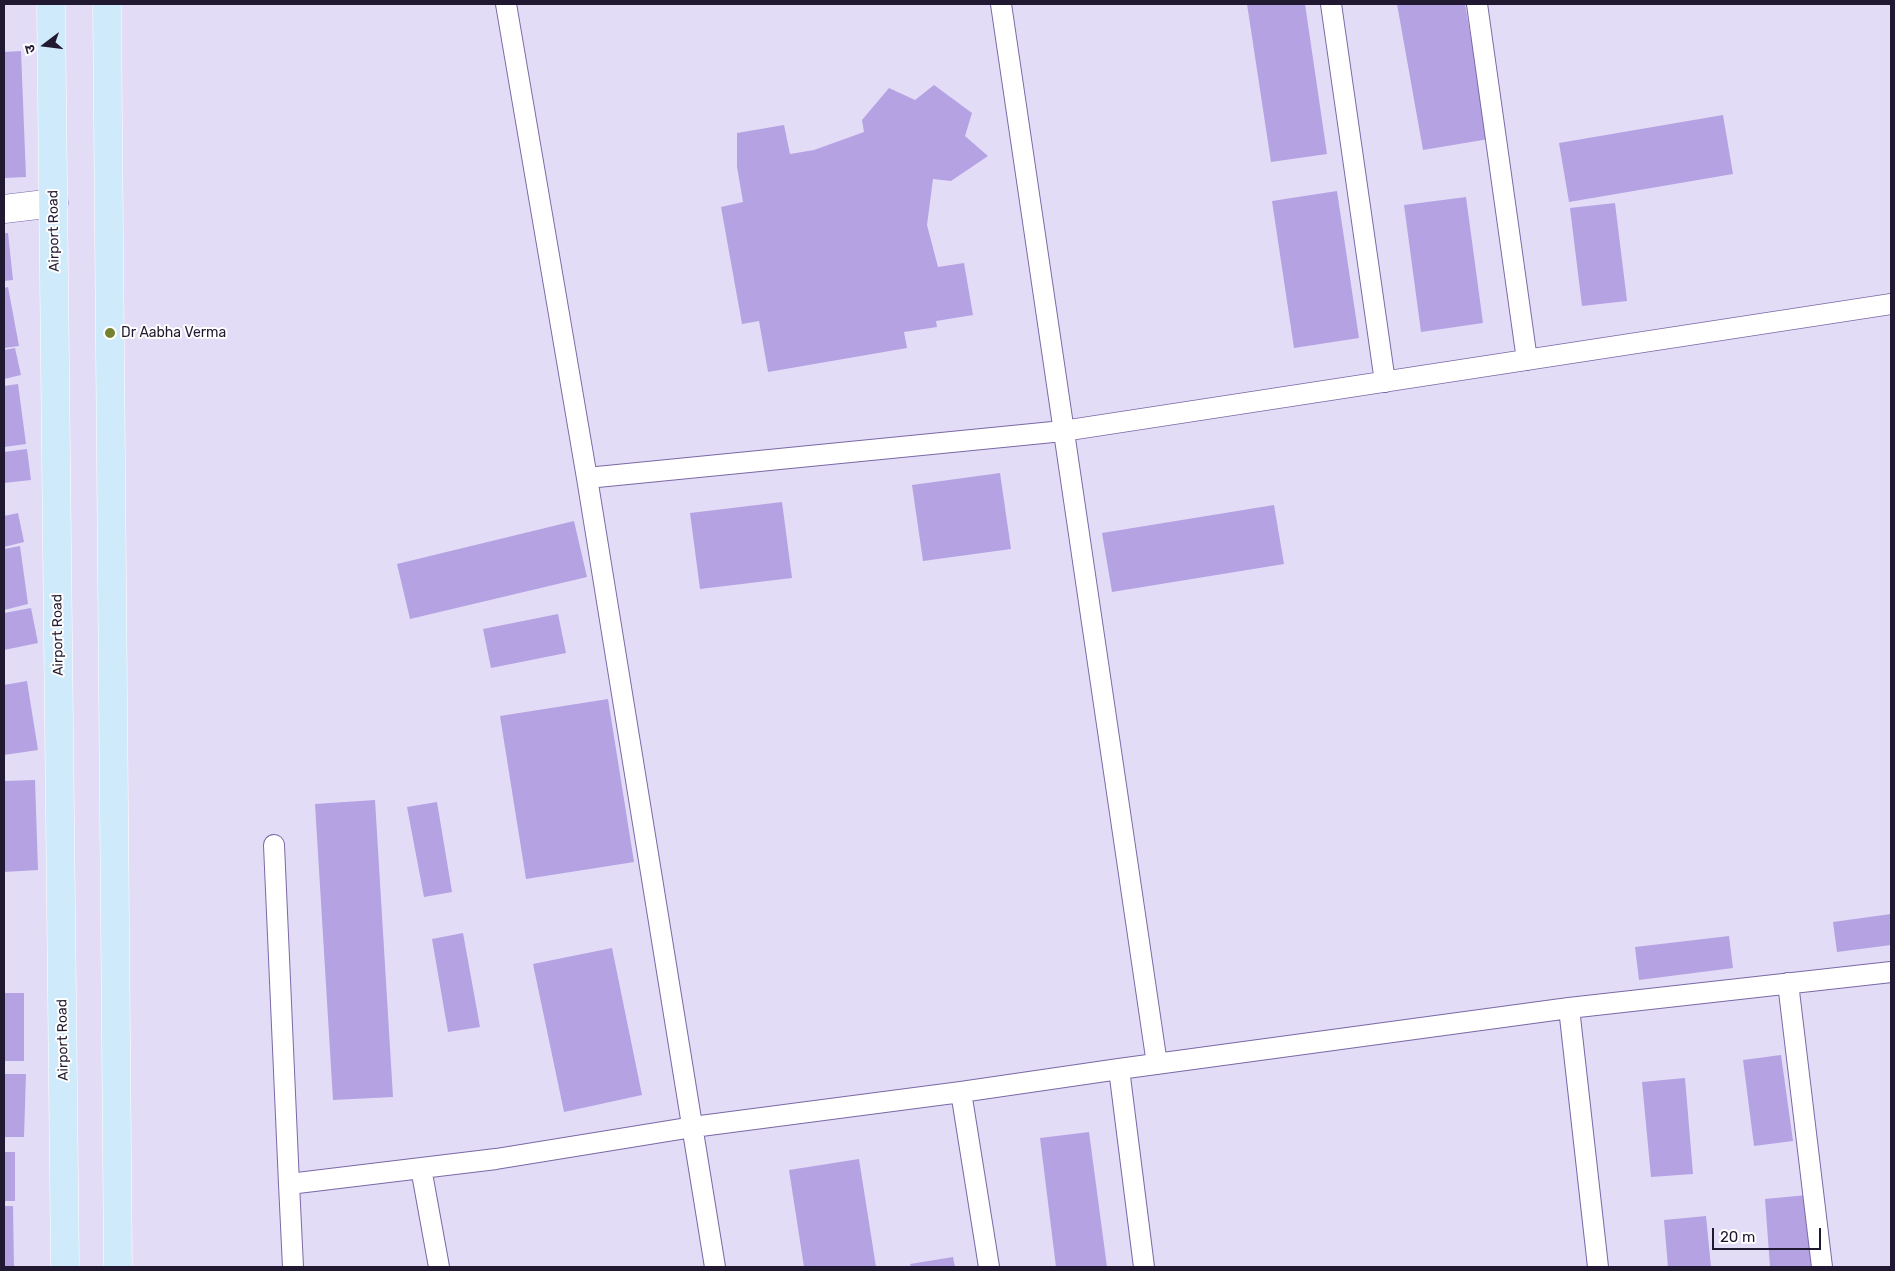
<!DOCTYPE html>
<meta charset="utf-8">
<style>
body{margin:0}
#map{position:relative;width:1895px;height:1271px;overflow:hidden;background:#e3dcf7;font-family:Rubik,"Noto Sans Devanagari",sans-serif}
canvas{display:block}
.frame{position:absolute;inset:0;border:5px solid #211931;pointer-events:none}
.north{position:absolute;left:20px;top:20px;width:50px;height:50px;-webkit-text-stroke:4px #fff;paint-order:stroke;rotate:255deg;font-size:14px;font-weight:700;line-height:20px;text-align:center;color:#211931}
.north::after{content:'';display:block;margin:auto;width:18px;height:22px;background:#211931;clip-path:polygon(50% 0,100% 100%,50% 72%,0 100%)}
.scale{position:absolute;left:1712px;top:1228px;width:109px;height:22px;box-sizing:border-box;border:2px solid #211931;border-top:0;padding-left:6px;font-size:15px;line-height:18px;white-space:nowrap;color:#211931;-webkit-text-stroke:4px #fff;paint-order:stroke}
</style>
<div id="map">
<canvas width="1895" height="1271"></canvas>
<div class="frame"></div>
<div class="north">उ</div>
<div class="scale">20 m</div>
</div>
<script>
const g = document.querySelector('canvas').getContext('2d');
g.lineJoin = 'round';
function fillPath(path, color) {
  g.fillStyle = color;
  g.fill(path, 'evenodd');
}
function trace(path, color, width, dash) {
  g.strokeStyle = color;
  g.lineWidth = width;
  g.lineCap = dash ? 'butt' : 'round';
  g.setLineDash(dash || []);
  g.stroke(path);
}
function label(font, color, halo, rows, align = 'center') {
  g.font = font + ' Rubik,sans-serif';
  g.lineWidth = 4;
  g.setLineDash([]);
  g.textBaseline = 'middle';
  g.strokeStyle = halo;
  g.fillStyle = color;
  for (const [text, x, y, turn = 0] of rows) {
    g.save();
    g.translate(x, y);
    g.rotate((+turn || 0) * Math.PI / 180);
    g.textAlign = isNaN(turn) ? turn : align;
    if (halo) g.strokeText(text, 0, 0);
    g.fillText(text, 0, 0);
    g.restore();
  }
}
const building = new Path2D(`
 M1247,4H1305L1327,154L1271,162Z
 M1397,4H1465L1489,139L1423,150Z
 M21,51L26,177L4,178V52Z
 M934,85L972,113L965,136L988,156L951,181L933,179L927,225L938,267L964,263L973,315L936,321L937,327L904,332L907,348L768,372L759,321L742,324L721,207L743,202L737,167V133L784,125L790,154L814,150L864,132L862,120L889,88L915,100Z
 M1723,115L1733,174L1569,202L1559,143Z
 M1337,191L1359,338L1294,348L1272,201Z
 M1466,197L1483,323L1421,332L1404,205Z
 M1615,203L1627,301L1582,306L1570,208Z
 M4,233H8L13,280L4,281Z
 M8,287L19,346L4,348V288Z
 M15,348L21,375L4,379V350Z
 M18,384L26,444L4,447V386Z
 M27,449L31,480L4,483V452Z
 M1000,473L1011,549L923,561L912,485Z
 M782,502L792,578L700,589L690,513Z
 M1274,505L1284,564L1112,592L1102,533Z
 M18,513L24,542L4,547V516Z
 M574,521L587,577L410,619L397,564Z
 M20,546L28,604L4,610V549Z
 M31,608L38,643L4,650V613Z
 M558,614L566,653L491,668L483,629Z
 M27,681L38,750L4,755V685Z
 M608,699L634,862L526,879L500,716Z
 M35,780L38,870L4,872V781Z
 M375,800L393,1097L333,1100L315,804Z
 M437,802L452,892L424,897L407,807Z
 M1891,914V945L1837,952L1833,922Z
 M463,933L480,1027L448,1032L432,939Z
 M1729,936L1733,968L1639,980L1635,947Z
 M612,948L642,1095L564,1112L533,964Z
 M4,993H24V1061H4Z
 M1781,1055L1793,1141L1754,1146L1743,1060Z
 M4,1074H26L24,1137H4Z
 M1685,1078L1693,1174L1651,1177L1642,1082Z
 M1089,1132L1107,1267H1056L1040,1138Z
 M4,1152H15V1201H4Z
 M859,1159L876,1267H804L789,1170Z
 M1807,1195L1813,1267H1770L1765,1199Z
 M4,1206H13L14,1267H4Z
 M1706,1216L1711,1267H1668L1664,1220Z
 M953,1257L955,1267H911L910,1264Z`);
const service = new Path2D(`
 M506,4L587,478L715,1267
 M1001,4L1157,1064
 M1331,4L1385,382
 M1477,4L1527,360
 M587,478L1063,431L1891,304
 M274,845L289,1184
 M1788,983L1822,1267
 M1569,1008L1598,1267
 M1119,1069L1144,1267
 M961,1092L989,1267
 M421,1168L439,1267
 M293,1267L289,1184L496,1159L693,1127L961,1092L1119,1069L1569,1008L1891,972`);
const minor = new Path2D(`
 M4,209L54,203`);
const primary = new Path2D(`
 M51,4L65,1267
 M107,4L118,1267`);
const markers = [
 [110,333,6,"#74812e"]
];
const streetNames = [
 ["Airport Road",54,231,-91],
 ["Airport Road",58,635,-91],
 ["Airport Road",63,1040,-91]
];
const poiNames = [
 ["Dr Aabha Verma",121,333]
];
fillPath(building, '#b5a2e3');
trace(service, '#7b68a5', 22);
trace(minor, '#7b68a5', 29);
trace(primary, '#fff', 29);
trace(service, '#fff', 20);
trace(minor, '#fff', 28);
trace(primary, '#cfeafb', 28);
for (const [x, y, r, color] of markers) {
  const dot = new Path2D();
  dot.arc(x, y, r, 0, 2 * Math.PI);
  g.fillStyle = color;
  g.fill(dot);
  trace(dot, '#fff', 2);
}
label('14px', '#211931', '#fff', streetNames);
label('14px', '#211931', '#fff', poiNames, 'left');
</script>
